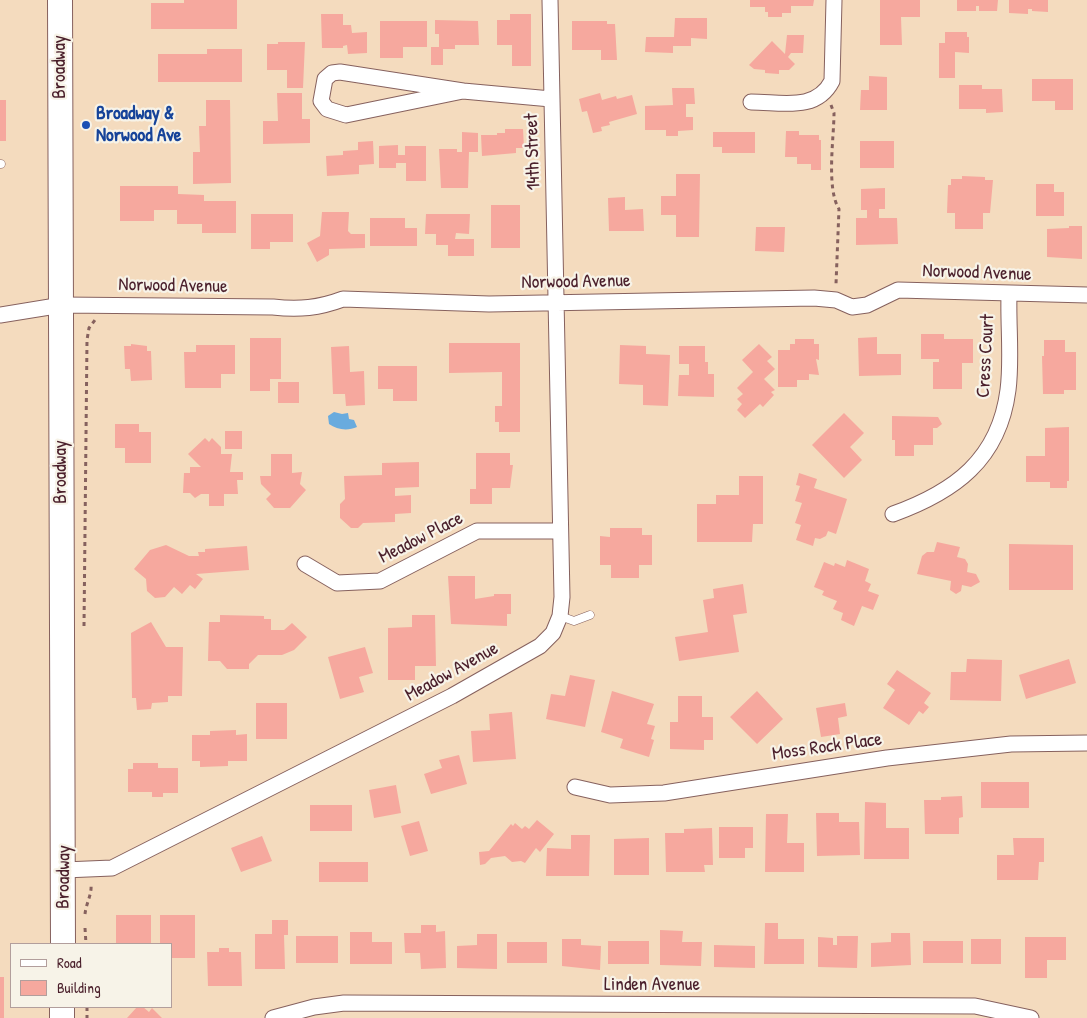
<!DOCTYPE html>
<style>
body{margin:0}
#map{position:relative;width:1087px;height:1018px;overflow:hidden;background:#f4dbbe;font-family:"Patrick Hand",sans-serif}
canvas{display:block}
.legend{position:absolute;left:10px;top:943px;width:162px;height:65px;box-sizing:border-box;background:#f7f3e8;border:1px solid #b29e9c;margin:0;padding:6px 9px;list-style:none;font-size:15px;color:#4a1f2b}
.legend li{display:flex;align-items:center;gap:10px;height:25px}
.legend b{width:25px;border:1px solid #b29e9c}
</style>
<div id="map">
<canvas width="1087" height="1018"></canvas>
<ul class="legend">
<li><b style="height:6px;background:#fff"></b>Road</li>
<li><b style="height:14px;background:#f6a89e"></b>Building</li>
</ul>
</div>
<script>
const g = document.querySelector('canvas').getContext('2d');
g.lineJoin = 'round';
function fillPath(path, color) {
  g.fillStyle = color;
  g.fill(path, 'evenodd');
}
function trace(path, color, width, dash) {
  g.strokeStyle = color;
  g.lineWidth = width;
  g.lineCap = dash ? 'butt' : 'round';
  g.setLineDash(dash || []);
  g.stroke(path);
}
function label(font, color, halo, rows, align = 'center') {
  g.font = font + ' "Patrick Hand",sans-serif';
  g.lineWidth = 4.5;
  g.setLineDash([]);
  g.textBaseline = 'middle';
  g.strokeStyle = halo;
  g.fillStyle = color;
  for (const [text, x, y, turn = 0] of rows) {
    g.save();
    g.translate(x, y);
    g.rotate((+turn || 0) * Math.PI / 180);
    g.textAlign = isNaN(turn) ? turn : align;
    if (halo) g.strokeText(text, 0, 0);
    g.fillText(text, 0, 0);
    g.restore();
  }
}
const water = new Path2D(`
 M334,412L342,414L348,413L349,419L354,420L357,427C348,431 337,430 329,424L328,416Z`);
const building = new Path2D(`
 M184,0H237V29H151V3H184Z
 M750,0H814L813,6H791V13H782V17H768V12H765V7H750Z
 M880,0H920V17H901L902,45H880Z
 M957,0H998L997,11H979V6H976V11H957Z
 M1009,0H1048V12L1032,11V9H1028V14L1009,13Z
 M321,14H343V25H351L352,33L367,32V53L348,54L347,45L343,46V48H322Z
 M510,14H531V66H512V45H497V20H510Z
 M675,18H707V39L691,38V46H673V53L645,52L646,37H674Z
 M435,20L478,21L479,45H455V49H443V65H431V47H439V34H435Z
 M380,21H427V47H403V58H380Z
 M572,21H607V24H615L617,60H601V50H572Z
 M945,32H967V37H969V53L955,52V78H939V43H945Z
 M787,35H804L803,53H791L788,57L795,64L789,70H779V74L765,73V70L754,69L749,65L772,41L785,54Z
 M278,42H305L303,88H287V70H267V44H278Z
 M207,49H242V82H158V54H207Z
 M869,76L887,77V110H860L861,90H869Z
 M1032,79H1073V110H1055V101H1032Z
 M959,85H982V89H1002L1003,112L986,113V109H959Z
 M672,88H694L695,104H686V117H693V130L678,131V136H666V130H645V106L673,105Z
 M277,93H302V119H310V143L263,144V121H278Z
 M600,93L602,100L616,96L617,99L632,95L637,114L609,122L610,125L601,127L602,131L593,133L587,111L582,112L579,99Z
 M0,100H6V141H0Z
 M206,100H230L231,183L193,184V152H200L199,126H206Z
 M505,129H523L524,148H516V153L482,156L481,135H497V133H505Z
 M786,131H799V135H819V140H821V170H811V164H797V157H785Z
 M462,132L478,133V152H469L468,188H441L439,149H457V152H462Z
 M713,132H755V153H722V147H713Z
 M373,141L374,164L359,165V174L327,176L326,156L343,155V151L358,150V142Z
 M860,141H894V168H860Z
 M398,145V155H405V146H426V181H406V163H396V168H379V146Z
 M676,174H700L699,237H676V215H661V196H676Z
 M962,176L985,177V180H993L990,213H983V229H955V213H947L948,185H951V179H962Z
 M1036,184H1054V192H1064V216H1036Z
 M120,186H178V194L204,195V201H236V233H202V224H177V210H154V221H120Z
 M885,188V209H879V218H897L898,244L856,245V218H867V210H861V189Z
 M625,197V210L643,209L644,231H609L608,198Z
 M491,205H520V248H491Z
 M322,212H349L348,231L351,234H365V248L329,249V255L317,262L307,243L320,236Z
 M251,214H293V242H270V249H251Z
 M426,214H470L469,234L456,233L455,239H474V256H448V245H436V234H425Z
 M370,218H405V228H417V246H370Z
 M1069,226H1082V259L1047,257V229L1069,228Z
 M756,227H785L784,252L755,251Z
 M921,334H944V339H973V363H962V389H933V362H939V359H921Z
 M877,337V354H901V375L859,376L858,338Z
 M250,338H281V379H270V391H250Z
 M795,339H814V344H819V360L816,359L819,375L809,374V380H797V387H778V350H790V344H795Z
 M1044,340H1065V352H1076V390H1064V394H1043L1042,356H1044Z
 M449,343H520V432H499V422H495V406H502V372L449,373Z
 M131,344L147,346V351H151L152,380L131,381L130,369H125L124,346H131Z
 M759,344L772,357L767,361L775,369L764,379L775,390L771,392L774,395L763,407L760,404L745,418L737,410L742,404L737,399L743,394L737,388L753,372L742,360Z
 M196,345H235V374H221V388H185L184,352H196Z
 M620,345L646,346V354L670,355L668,406L643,405V385L619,384Z
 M349,346L350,372L364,371L365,405L346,406L345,394H333L331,347Z
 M679,346H705V362H708V374H714V397L678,396L679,375H689V364H679Z
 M378,366H417V401H393V389H378Z
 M278,382H299V403H278Z
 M844,413L864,433L850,447L862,460L844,478L812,445Z
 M892,416L938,417L942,424L937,428H933V445H914V456H895V440H892Z
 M115,424H139V432H151V463H125V448H115Z
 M1069,427V481H1067V488H1050V482H1026V456H1045V428Z
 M225,431H242V449H225Z
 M205,438L209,442L212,438L221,447V454H232L230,472H243V480H237L238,494H224V506H209V494H201L195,498L190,493H183L184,473H190V467H201L188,454Z
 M476,453H510V465H513L510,488H492V504H470V489H476Z
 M271,454H292V473L302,472L300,484L306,490L290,508H274L266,499L271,494L261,484L260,476H271Z
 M419,462V487L395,488V496L411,495V513L395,514V522L363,523L358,528H351L340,518V504L345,499L344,476L382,475V463Z
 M799,473L817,479L814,488L847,499L836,534L828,531L826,536L820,539L815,538L813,546L796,540L801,525L795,523L802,503L795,501L800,486L796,485Z
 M739,476H763V524H753L752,542H697V504H716V495H739Z
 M610,528H642V535H652V565H639V578H611V565H600V536L610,537Z
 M937,542L960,547L957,557L965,559L968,564L967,572L976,574L980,582L971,587L962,585L961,591L956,594L950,590L951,581L917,574L922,556L927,552H934Z
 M1009,544L1073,545V590H1009Z
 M166,545L189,556H199L198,552H205V549L247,546L249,570L196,574L203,579L195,589L190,585L182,594L174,587L165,597L155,598L147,591L146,579L134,569L150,550Z
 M847,560L869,569L865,581L871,584L868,591L879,595L873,610L862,606L854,626L841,620L843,613L833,609L837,601L822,595L824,591L814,587L824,562L834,566L835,563L845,567Z
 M448,576H475V599L494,596V594H511V614H507V626L451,624Z
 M743,584L747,613L733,615L739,652L679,661L675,637L708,632L703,600L714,598L713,589Z
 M220,615L264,616V619H271V630H284L292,623L307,637L294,650L282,655H258L249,664V669H227L220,661H208L209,622H220Z
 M412,615H435L436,666H415V680H388V628L412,627Z
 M151,622L166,647H183L182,696H168V702L152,703L151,709L137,710L136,698H132L131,633Z
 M365,647L373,673L359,677L364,692L340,699L328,657Z
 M967,659L1002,660L1001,701L950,700L951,672H966Z
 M1069,659L1076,683L1026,699L1019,675Z
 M897,670L931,693L924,703L929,707L923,714L919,711L909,725L883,708L895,690L887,684Z
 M570,675L595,680L585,727L546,719L551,694L565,696Z
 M612,691L654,704L647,724L655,726L651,739L654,740L649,757L620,748L623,739L601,732Z
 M757,691L783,719L757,744L730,717Z
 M678,696H702V717H713V740H704V750L670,749V722H678Z
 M256,703H287V739H256Z
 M845,703L847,716L838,718L840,734L821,737L816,708Z
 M512,712L516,759L473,762L471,731L490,730L489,714Z
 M236,730V735L247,734V761H228V766L200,767V761H192V735H210V731Z
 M459,755L467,784L431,794L424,774L442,768L439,760Z
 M133,763H158V768H178V793H163V797H152V792H128V769H133Z
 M981,782H1029V808H981Z
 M396,785L401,813L374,818L369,790Z
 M962,796L963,817L959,818V834H925L924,800H941V797Z
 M865,802L886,803V828H909V859H864Z
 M310,805H352V831H310Z
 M816,813H839V822H859L860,855L817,856Z
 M766,814H788L787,843H804V872H765Z
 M537,820L554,834L540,852L536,848L525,863L521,861L512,862L505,856L491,858L485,864L480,865L479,852L489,851L511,824L513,826L515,823L522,829L525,826L529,829Z
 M419,821L428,851L410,856L401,826Z
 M719,827H753V848H745V858H719Z
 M712,828L713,865H704L705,872H666L665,833H684V829Z
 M571,835H590L589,876H546L547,848L571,849Z
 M262,836L272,861L241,872L231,848Z
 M649,838V875H614V839Z
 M1013,838H1044V862H1039L1038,880H997V855H1014Z
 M319,862H368V882H319Z
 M116,915H151V944H116Z
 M160,915H195V958H171V944H160Z
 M272,920H288V935H284L285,969H255V934H272Z
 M765,923H778V939H804V964H764Z
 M421,925H436V932L445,931L446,968L421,969L420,953H405L404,933H421Z
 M660,930L683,931L682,942H702L701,966L660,965Z
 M350,932H372V942H392V964H350Z
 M891,933H910L911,965L871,967V943L891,942Z
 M477,934H497V969L457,968V946L477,945Z
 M296,936H338V963H296Z
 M837,936H858L857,968L818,967V937L833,938V945H837Z
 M1025,937H1066V960H1047V978H1025Z
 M562,939H581V945L601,946L600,970L562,966Z
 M971,939H1001V964H971Z
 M608,941H649V964H608Z
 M923,941H963V963H923Z
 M507,942H547V963H507Z
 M714,945L755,946V968L714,967Z
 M219,948H229V952H241L242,986H208L207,952H219Z
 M0,977H4V1018H0Z
 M137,1007H143L149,1012L152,1008L162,1018H127Z`);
const path = new Path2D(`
 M831,105L834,113C834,138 826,188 839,209L836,284
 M84,626L87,340L89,328L95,320
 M85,914C86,904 92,894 91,885
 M85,928L86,944
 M87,1007V1018`);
const lane = new Path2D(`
 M0,164H1
 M560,616L574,621L590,615`);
const street = new Path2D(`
 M340,72L463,91L346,115L327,109L321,101L325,79L332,73Z
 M463,91L551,99
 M751,102C782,102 816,112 832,81L834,0
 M0,315L62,305L273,307C299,310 319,308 343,299L489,304L814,298L836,300L852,307L867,305L898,290L1087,295
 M893,514C954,492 999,460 1008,390C1012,359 1008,326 1009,295
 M305,564L337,583L380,581L477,531H560
 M575,787L610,795L664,793L887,758L1011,744L1087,743
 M64,870L112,868L452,696L540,646L553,633L560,616L562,597L550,0
 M273,1018L314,1007L344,1003L975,1006L1031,1018`);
const primary = new Path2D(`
 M60,0L63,944
 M62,1018V1007`);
const markers = [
 [86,125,5,"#1a4fb4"]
];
const streetNames = [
 ["Broadway",60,67,-90],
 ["14th Street",533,152,-92],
 ["Norwood Avenue",977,273,2],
 ["Norwood Avenue",576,282,-1],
 ["Norwood Avenue",173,286,1],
 ["Cress Court",986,356,-87],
 ["Broadway",61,472,-90],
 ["Meadow Place",421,538,-27],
 ["Meadow Avenue",452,672,-29],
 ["Moss Rock Place",827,747,-8],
 ["Broadway",64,877,-89],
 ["Linden Avenue",652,985]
];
const transitNames = [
 ["Broadway &",96,114],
 ["Norwood Ave",96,136]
];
fillPath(water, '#69abde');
fillPath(building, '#f6a89e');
trace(lane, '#86615e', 9);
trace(street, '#86615e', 17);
trace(primary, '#86615e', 26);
trace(path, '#86615e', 3, [4, 4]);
trace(lane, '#fff', 8);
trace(street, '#fff', 15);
trace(primary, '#fff', 24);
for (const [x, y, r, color] of markers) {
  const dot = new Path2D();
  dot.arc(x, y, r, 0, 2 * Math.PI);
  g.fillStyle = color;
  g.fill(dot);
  trace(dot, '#f7f3e8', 2);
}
label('19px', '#4a1f2b', '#f7f3e8', streetNames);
label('bold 19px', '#164399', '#f7f3e8', transitNames, 'left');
</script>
